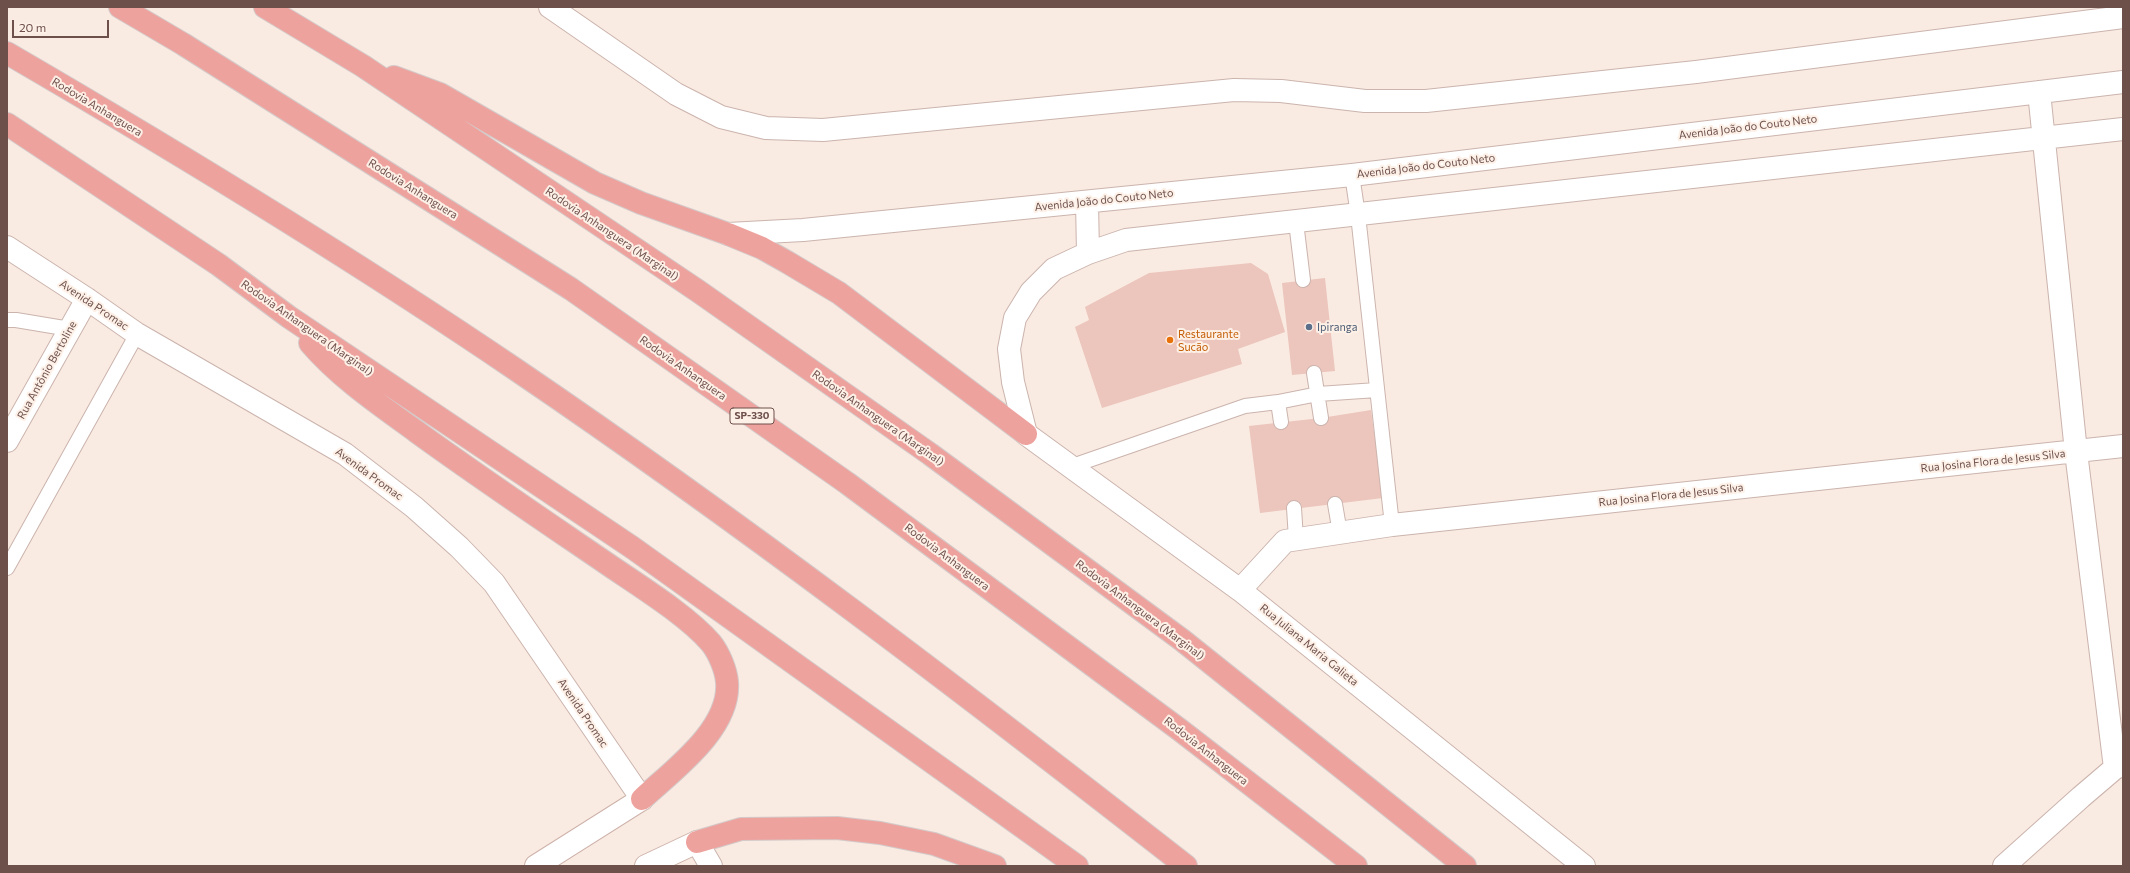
<!DOCTYPE html>
<meta charset="utf-8">
<style>
body{margin:0}
#map{position:relative;width:2130px;height:873px;overflow:hidden;background:#f9ebe2;font-family:Commissioner,sans-serif}
canvas{display:block}
.frame{position:absolute;inset:0;border:8px solid #6e504b;pointer-events:none}
.scale{position:absolute;left:12px;top:20px;width:97px;height:18px;box-sizing:border-box;border:2px solid #6e504b;border-top:0;padding-left:5px;font-size:12px;line-height:14px;white-space:nowrap;color:#6e504b;-webkit-text-stroke:3px #fdf0e7;paint-order:stroke}
</style>
<div id="map">
<canvas width="2130" height="873"></canvas>
<div class="frame"></div>
<div class="scale">20 m</div>
</div>
<script>
const g = document.querySelector('canvas').getContext('2d');
g.lineJoin = 'round';
function fillPath(path, color) {
  g.fillStyle = color;
  g.fill(path, 'evenodd');
}
function trace(path, color, width, dash) {
  g.strokeStyle = color;
  g.lineWidth = width;
  g.lineCap = dash ? 'butt' : 'round';
  g.setLineDash(dash || []);
  g.stroke(path);
}
function label(font, color, halo, rows, align = 'center') {
  g.font = font + ' Commissioner,sans-serif';
  g.lineWidth = 4;
  g.setLineDash([]);
  g.textBaseline = 'middle';
  g.strokeStyle = halo;
  g.fillStyle = color;
  for (const [text, x, y, turn = 0] of rows) {
    g.save();
    g.translate(x, y);
    g.rotate((+turn || 0) * Math.PI / 180);
    g.textAlign = isNaN(turn) ? turn : align;
    if (halo) g.strokeText(text, 0, 0);
    g.fillText(text, 0, 0);
    g.restore();
  }
}
const building = new Path2D(`
 M1251,263L1268,274L1285,332L1238,349L1242,364L1102,408L1075,327L1089,320L1085,307L1149,273Z
 M1325,278L1335,371L1292,375L1282,283Z
 M1371,410L1383,498L1260,513L1249,426L1321,418Z`);
const lane = new Path2D(`
 M1352,175L1358,215L1392,525
 M1296,222L1303,280
 M7,320H16L70,329
 M1314,373L1321,418
 M1278,402L1281,422
 M1072,466L1245,406L1278,402L1318,394L1377,390
 M1335,504L1340,533
 M1294,508L1296,539
 M7,568L137,334`);
const street = new Path2D(`
 M550,7L676,94L721,117L766,128L823,130L1234,90L1281,91L1365,101H1426L1696,72L2123,17
 M2039,92L2076,452L2115,768
 M1087,202L1088,253
 M728,234L803,230L1352,175L2123,82
 M7,247L87,299L137,334L345,454L414,507L459,547L494,583L642,799
 M7,441L87,299
 M1240,590L1285,541L1392,525L2123,446
 M697,842L711,866
 M1584,866L1240,590L1026,434L1013,382L1009,349L1015,318L1031,292L1054,269L1088,253L1126,240L2123,129
 M2004,866L2081,797L2115,768L2123,765`);
const secondary = new Path2D(`
 M536,866L642,799
 M646,866L697,842`);
const highway = new Path2D(`
 M120,7L183,44L571,289L847,483L1180,730L1356,866
 M265,7L363,66L698,291L930,454L1182,640L1465,866
 M7,53C179,153 350,257 515,369C745,525 967,695 1186,866
 M394,77L440,94L595,183L641,203L728,234L762,248L787,262L839,293L1026,434
 M7,124L219,265L289,317L633,548L1077,866
 M310,343C340,378 380,405 417,432C479,477 543,520 606,563C638,585 687,615 711,643C719,653 726,670 727,682C731,729 672,771 642,799
 M697,842L741,829L837,828L880,833L934,844L995,866`);
const markers = [
 [1309,327,4,"#5c6f8a"],
 [1170,340,4,"#e8710a"]
];
const shields = [
 [752,416,44]
];
const shieldNames = [
 ["SP-330",752,416]
];
const streetNames = [
 ["Rodovia Anhanguera",97,107,31],
 ["Avenida João do Couto Neto",1748,127,-7],
 ["Avenida João do Couto Neto",1426,166,-7],
 ["Rodovia Anhanguera",413,189,32],
 ["Avenida João do Couto Neto",1104,200,-6],
 ["Rodovia Anhanguera (Marginal)",612,234,34],
 ["Avenida Promac",94,305,34],
 ["Rodovia Anhanguera (Marginal)",307,328,35],
 ["Rodovia Anhanguera",683,368,35],
 ["Rua Antônio Bertoline",47,370,-61],
 ["Rodovia Anhanguera (Marginal)",878,418,35],
 ["Rua Josina Flora de Jesus Silva",1993,461,-6],
 ["Avenida Promac",369,474,36],
 ["Rua Josina Flora de Jesus Silva",1671,495,-6],
 ["Rodovia Anhanguera",947,557,37],
 ["Rodovia Anhanguera (Marginal)",1140,610,37],
 ["Rua Juliana Maria Galieta",1309,645,39],
 ["Avenida Promac",583,713,56],
 ["Rodovia Anhanguera",1206,751,38]
];
const serviceNames = [
 ["Ipiranga",1317,327]
];
const foodNames = [
 ["Restaurante",1178,334],
 ["Sucão",1178,347]
];
fillPath(building, '#ecc5bc');
trace(lane, '#cbb4ad', 16);
trace(street, '#cbb4ad', 24);
trace(secondary, '#ceb2aa', 24);
trace(highway, '#d4cac9', 24);
trace(lane, '#fff', 14);
trace(street, '#fff', 22);
trace(secondary, '#fff', 22);
trace(highway, '#eea29e', 22);
for (const [x, y, r, color] of markers) {
  const dot = new Path2D();
  dot.arc(x, y, r, 0, 2 * Math.PI);
  g.fillStyle = color;
  g.fill(dot);
  trace(dot, '#fdf0e7', 1.5);
}
for (const [x, y, w] of shields) {
  const box = new Path2D();
  box.roundRect(x - w / 2, y - 8, w, 16, 3);
  g.fillStyle = '#fdf0e7';
  g.fill(box);
  trace(box, '#6e504b', 1);
}
label('bold 10px', '#6e504b', null, shieldNames);
label('11px', '#6e504b', '#fdf0e7', streetNames);
label('11px', '#4e5e75', '#fdf0e7', serviceNames, 'left');
label('11px', '#c56008', '#fdf0e7', foodNames, 'left');
</script>
